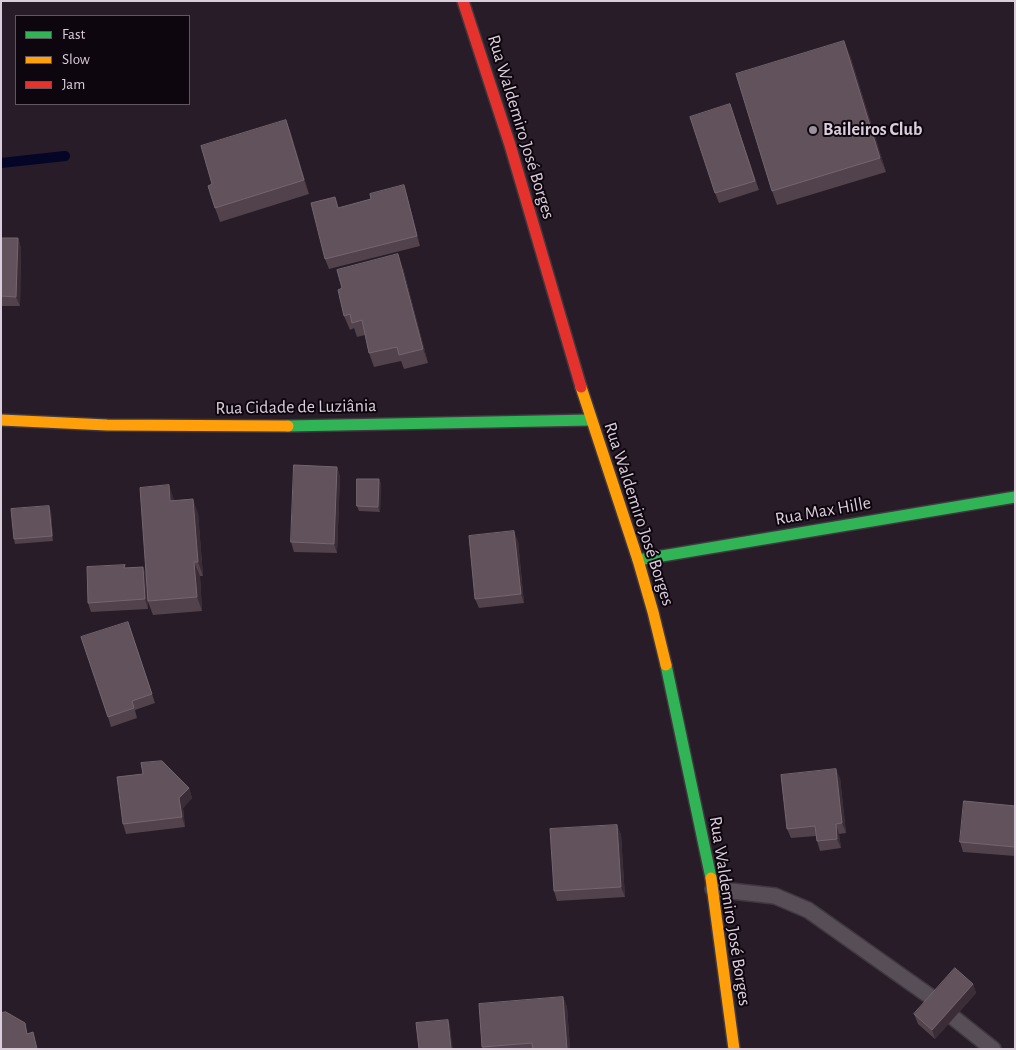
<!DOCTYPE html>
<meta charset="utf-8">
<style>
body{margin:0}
#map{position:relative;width:1016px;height:1050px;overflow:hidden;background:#271c27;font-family:"Alegreya Sans",sans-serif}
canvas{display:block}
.frame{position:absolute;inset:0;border:2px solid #dbcedc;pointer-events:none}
.legend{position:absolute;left:15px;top:15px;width:175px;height:90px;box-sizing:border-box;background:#0e060e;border:1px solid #605660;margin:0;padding:6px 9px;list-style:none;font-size:15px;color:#dbcedc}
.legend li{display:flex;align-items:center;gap:10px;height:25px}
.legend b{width:25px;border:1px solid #605660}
</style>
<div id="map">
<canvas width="1016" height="1050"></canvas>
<div class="frame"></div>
<ul class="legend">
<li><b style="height:6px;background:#30b455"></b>Fast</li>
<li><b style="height:6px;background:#ff9f0a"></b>Slow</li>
<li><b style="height:6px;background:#e5322d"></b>Jam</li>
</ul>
</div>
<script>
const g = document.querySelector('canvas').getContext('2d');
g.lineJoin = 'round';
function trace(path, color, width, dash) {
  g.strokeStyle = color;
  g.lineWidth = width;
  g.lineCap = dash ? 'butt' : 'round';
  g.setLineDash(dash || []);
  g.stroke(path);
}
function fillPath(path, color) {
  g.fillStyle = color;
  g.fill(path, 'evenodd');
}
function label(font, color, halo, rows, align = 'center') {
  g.font = font + ' "Alegreya Sans",sans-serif';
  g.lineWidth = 4;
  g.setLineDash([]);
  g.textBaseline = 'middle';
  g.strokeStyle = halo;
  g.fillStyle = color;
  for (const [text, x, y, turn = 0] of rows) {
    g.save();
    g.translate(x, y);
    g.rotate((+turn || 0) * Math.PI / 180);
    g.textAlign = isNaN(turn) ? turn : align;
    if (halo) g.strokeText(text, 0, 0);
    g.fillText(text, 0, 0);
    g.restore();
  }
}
const stream = new Path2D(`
 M1,163L65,156`);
const lane = new Path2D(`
 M713,889L775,896L808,910L938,1002L954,1018L993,1049`);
const fast = new Path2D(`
 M288,426L591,420
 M638,560L1015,497
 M666,665L711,878`);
const slow = new Path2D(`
 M581,387L638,560L653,612L666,665
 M1,420L107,425L288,426
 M711,878L734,1049`);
const jam = new Path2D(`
 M463,1L510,145L581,387`);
const wall = new Path2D(`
 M850,55L886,172L777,205L772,191Z
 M730,104L759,190L719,203L715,193Z
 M286,120L291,134L309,194L220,222L215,208L212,184Z
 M407,195L420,246L329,269L325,259L339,208Z
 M1,238H18L21,248L20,306H1Z
 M403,268L428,363L404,369L401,361L374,367L369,353L365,335L357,337L354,328L350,330L344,316Z
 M337,467L340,477L337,553L294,552L291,542Z
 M379,479L381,484L380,512L359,511L357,506Z
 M174,499V501L198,513L203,576H200L202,611L153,615L148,602V609L91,612L88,603L125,565V568L146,573Z
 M51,511L53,541L15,544L14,539Z
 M518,541L524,603L479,608L475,599Z
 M128,622L155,703L135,710L137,718L111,727L108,717Z
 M840,778L846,833L839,834L841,848L820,851L817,841L816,836L791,838L787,829Z
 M189,788L192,798L183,808L185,827L126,834L123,824Z
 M1015,806V856L963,852L960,842Z
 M617,825L621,835L625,897L557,901L554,891Z
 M973,984L976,993L935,1039L918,1024L914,1014Z
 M563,997L567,1007L570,1049H483L482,1047Z`);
const shadedWall = new Path2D(`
 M844,41L850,55L886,172L880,158Z
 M286,120L291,134L309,194L304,180Z
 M404,185L407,195L420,246L417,236Z
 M18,238L21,248L20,306L16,297Z
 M398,254L403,268L428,363L423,349Z
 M337,467L340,477L337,553L334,544Z
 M379,479L381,484L380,512L378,507Z
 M169,485L174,499L176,515L170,501Z
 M193,499L198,513L203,576L198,562Z
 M49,506L51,511L53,541L52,536Z
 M514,531L518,541L524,603L521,594Z
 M194,562L200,576L202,611L197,597Z
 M143,567L147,576L148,609L145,599Z
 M836,769L840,778L846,833L842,823Z
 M189,788L192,798L183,808L185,827L182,817L179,798Z
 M836,824L839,834L841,848L837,839Z
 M617,825L621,835L625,897L621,887Z
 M973,984L976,993L935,1039L932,1030Z
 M563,997L567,1007L570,1049H567Z
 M448,1020L450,1025L453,1049H451Z`);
const building = new Path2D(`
 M844,41L880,158L772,191L736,74Z
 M730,104L755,181L715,193L690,117Z
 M286,120L304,180L215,208L208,186L212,184L201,146Z
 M404,185L417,236L325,259L311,203L335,197L338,208L371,199L370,194Z
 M1,238H18L16,297L1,296Z
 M398,254L423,349L399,355L397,347L369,353L362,320L352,323L350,314L344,316L338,290L342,288L337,270Z
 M294,465L337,467L334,544L291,542Z
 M357,479H379L378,507L357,506Z
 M169,485L170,501L193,499L198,562H194L197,597L148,601L140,488Z
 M49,506L52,536L14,539L11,509Z
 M514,531L521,594L475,599L469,536Z
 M125,565L124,568L143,567L145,599L88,603L87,567Z
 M128,622L152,694L132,701L134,708L108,717L81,637Z
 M162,761L189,788L179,798L182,817L123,824L117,777L143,774L141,763Z
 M836,769L842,823L836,824L837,839L817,841L815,826L787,829L781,775Z
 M964,801L1015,806V847L960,842Z
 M617,825L621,887L554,891L550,829Z
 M955,968L973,984L932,1030L914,1014Z
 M563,997L567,1049H533L532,1043L482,1047L479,1004Z
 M6,1012L25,1023L27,1034L33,1032L37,1049H1V1013Z
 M448,1020L451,1049H419L416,1023Z`);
const markers = [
 [813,130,5,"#9c909d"]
];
const streetNames = [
 ["Rua Waldemiro José Borges",521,127,73],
 ["Rua Cidade de Luziânia",296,407,-1],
 ["Rua Max Hille",823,511,-10],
 ["Rua Waldemiro José Borges",639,514,72],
 ["Rua Waldemiro José Borges",730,911,81]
];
const poiNames = [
 ["Baileiros Club",823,130]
];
trace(stream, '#040527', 10);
trace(lane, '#403840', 18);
trace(fast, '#403840', 14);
trace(slow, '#403840', 14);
trace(jam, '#403840', 14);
trace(lane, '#574e57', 15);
trace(fast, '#30b455', 11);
trace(slow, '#ff9f0a', 11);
trace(jam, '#e5322d', 11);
fillPath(wall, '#52424c');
fillPath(shadedWall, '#3b2d37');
fillPath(building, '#61525b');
trace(building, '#746570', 1);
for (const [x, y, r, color] of markers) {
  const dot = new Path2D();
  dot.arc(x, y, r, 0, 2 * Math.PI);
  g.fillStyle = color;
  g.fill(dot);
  trace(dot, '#0e060e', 2);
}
label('18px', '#dbcedc', '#0e060e', streetNames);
label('bold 18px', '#dbcedc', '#0e060e', poiNames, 'left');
</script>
